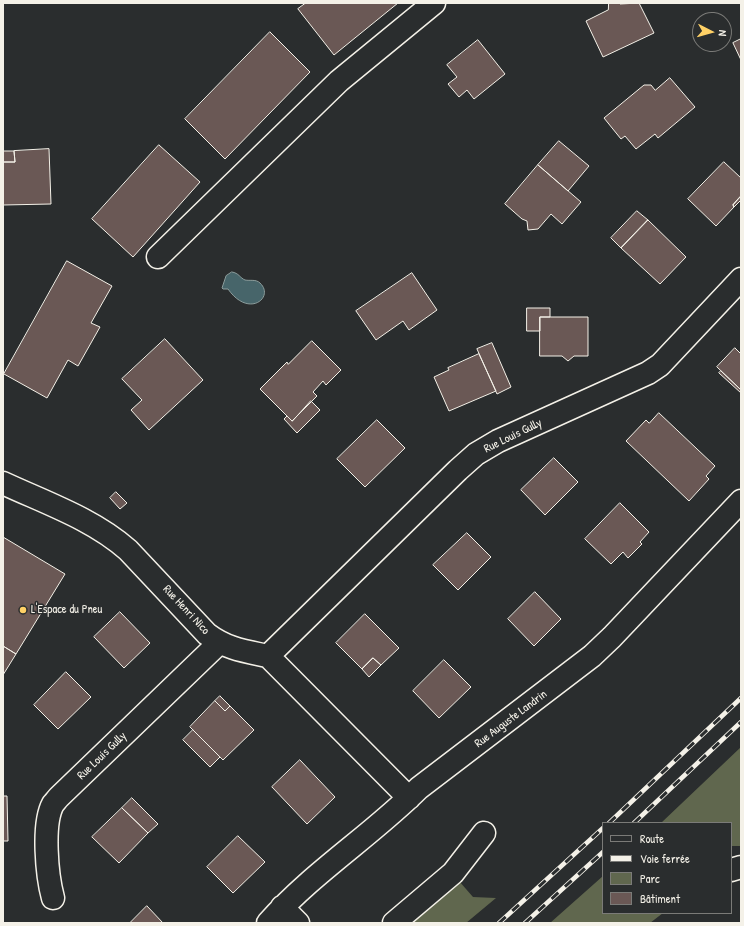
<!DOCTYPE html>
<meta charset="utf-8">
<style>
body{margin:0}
#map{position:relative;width:744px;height:926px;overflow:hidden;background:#2a2d2e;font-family:"Patrick Hand",sans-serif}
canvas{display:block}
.frame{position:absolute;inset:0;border:4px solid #f4f1e8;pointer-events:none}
.legend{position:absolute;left:602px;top:822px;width:130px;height:92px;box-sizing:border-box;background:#2a2d2e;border:1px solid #7b7b78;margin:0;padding:5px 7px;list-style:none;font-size:12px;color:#f4f1e8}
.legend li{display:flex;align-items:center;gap:8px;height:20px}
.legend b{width:20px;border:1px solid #7b7b78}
.north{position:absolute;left:692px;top:12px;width:40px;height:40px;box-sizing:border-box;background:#2a2d2e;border:1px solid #7b7b78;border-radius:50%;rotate:96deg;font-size:11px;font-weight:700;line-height:16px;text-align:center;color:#f4f1e8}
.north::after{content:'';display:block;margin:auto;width:14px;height:18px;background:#ffd166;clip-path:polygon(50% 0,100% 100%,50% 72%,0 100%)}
</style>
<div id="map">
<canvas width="744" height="926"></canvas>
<div class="frame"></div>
<ul class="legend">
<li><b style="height:5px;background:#2a2d2e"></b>Route</li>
<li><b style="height:5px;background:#f4f1e8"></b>Voie ferrée</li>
<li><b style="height:11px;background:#60674e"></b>Parc</li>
<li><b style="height:11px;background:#6a5855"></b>Bâtiment</li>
</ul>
<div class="north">N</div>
</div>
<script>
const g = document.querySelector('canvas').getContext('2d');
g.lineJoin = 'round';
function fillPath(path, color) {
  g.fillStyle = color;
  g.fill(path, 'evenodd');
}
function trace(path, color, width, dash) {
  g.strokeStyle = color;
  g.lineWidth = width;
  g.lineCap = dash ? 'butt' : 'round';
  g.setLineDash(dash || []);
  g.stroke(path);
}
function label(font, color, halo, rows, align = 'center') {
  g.font = font + ' "Patrick Hand",sans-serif';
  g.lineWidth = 3;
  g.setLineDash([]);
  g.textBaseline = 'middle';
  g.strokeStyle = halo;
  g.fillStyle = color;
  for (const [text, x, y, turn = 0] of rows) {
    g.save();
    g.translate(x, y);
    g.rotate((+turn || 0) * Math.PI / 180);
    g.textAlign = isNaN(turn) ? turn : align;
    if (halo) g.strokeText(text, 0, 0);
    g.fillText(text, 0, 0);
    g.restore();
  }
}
const green = new Path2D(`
 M741,747V846H731V823H661Z
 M603,876V913H663L650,923H550Z
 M459,881L473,897L496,898L466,923H412Z`);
const water = new Path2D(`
 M232,272C239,273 240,278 245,280C250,281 256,279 260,283C275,297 249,319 228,289H223L222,288L226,276Z`);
const building = new Path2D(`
 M306,3H398L334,55L298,9Z
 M609,3H619L620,4L639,3L654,33L603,57L586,21L608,10Z
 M270,32L310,72L225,159L185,119Z
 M741,39V60L733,43Z
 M478,40L505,74L474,99L467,90L459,97L448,84L457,77L447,65Z
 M670,78L695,107L658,138L655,134L636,149L625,136L621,139L604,118L644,85H651L655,90Z
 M559,141L589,166L568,191L538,165Z
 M159,145L200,182L133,257L92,219Z
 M49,149L51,204L3,205V162H15L14,151Z
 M3,151H14L15,162H3Z
 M724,162L741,178V196L733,205L734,207L716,226L688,199Z
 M538,165L581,202L562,224L551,214L538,229L528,230L527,221L522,219L505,204Z
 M741,196V200L734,207L733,205Z
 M637,211L648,220L621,248L611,238Z
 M648,220L686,257L660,284L621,248Z
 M67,261L112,286L91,323L100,327L78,366L68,360L47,398L4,374Z
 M412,273L437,310L409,330L403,321L376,340L356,311Z
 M527,308H550V317H540V331H527Z
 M540,317H588V356H574L568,361L562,356H540Z
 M165,339L203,380L149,430L131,410L142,400L122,379Z
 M312,341L341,370L326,385L323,381L313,392L317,396L292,421L260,389L287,362L288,364Z
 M492,343L511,387L497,394L477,349Z
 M735,348L741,354V390L717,367Z
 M479,354L496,391L449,411L434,377L449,370L448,368Z
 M721,371L741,390V393L719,373Z
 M311,401L320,410L297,433L284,419L287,416L292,421Z
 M659,413L715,466L706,476L709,479L689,501L626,441L646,420L649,423Z
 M377,420L405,448L365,487L337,459Z
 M554,458L578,482L545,515L521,490Z
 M116,492L127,503L120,509L110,498Z
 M620,503L649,532L640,542L642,544L628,558L623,552L611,564L585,539Z
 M467,533L491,557L458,590L433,565Z
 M3,537L65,574L16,654L3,646Z
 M535,592L561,619L534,646L508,619Z
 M120,612L150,643L124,668L94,637Z
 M365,614L399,648L381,665L373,658L362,669L336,643Z
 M3,646L16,654L3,675Z
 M373,658L381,665L369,677L362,669Z
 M444,660L471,687L439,718L413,691Z
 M66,672L91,697L58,729L34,705Z
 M220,696L230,706L225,711L215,701Z
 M215,701L225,711L230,706L254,730L223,760L190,727Z
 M193,730L220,757L210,767L183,740Z
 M300,760L335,797L307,824L272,787Z
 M3,796H7L8,841H3Z
 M132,798L158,824L148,833L122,808Z
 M122,808L148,833L119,863L92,837Z
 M238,836L265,862L233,893L207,867Z
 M147,906L163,923H130Z`);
const minor = new Path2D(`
 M158,257L339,81L434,3
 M3,483C46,503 93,519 128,550L207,634C227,649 244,651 268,656L409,798
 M268,656L458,470L476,454L498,441L648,373L660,365L741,279
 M731,870L741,867
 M53,898C47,876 42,824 53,804C55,802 57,799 59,797L219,643
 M282,907L298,923
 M268,923C313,872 371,836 419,788L592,656L612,637L741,501
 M394,923L453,873L484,833`);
const rail = new Path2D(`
 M609,823L741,698
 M634,823L741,722
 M499,923L603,828
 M525,923L603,852`);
const markers = [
 [23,610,4,"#ffd166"]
];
const streetNames = [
 ["Rue Louis Gully",513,436,-26],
 ["Rue Henri Nico",186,610,47],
 ["Rue Auguste Landrin",511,719,-37],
 ["Rue Louis Gully",102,756,-44]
];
const poiNames = [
 ["L'Espace du Pneu",31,610]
];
fillPath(green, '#60674e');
fillPath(water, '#47656a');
trace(water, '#8c9d9c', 1);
fillPath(building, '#6a5855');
trace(building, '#f4f1e8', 1);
trace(minor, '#f4f1e8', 25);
trace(minor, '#2a2d2e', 22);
trace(rail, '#f4f1e8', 4.5);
trace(rail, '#2a2d2e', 3, [9]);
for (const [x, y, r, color] of markers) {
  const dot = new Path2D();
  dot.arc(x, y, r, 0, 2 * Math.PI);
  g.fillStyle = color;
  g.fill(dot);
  trace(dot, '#2a2d2e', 1.5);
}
label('12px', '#f4f1e8', '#2a2d2e', streetNames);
label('12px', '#f4f1e8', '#2a2d2e', poiNames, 'left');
</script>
